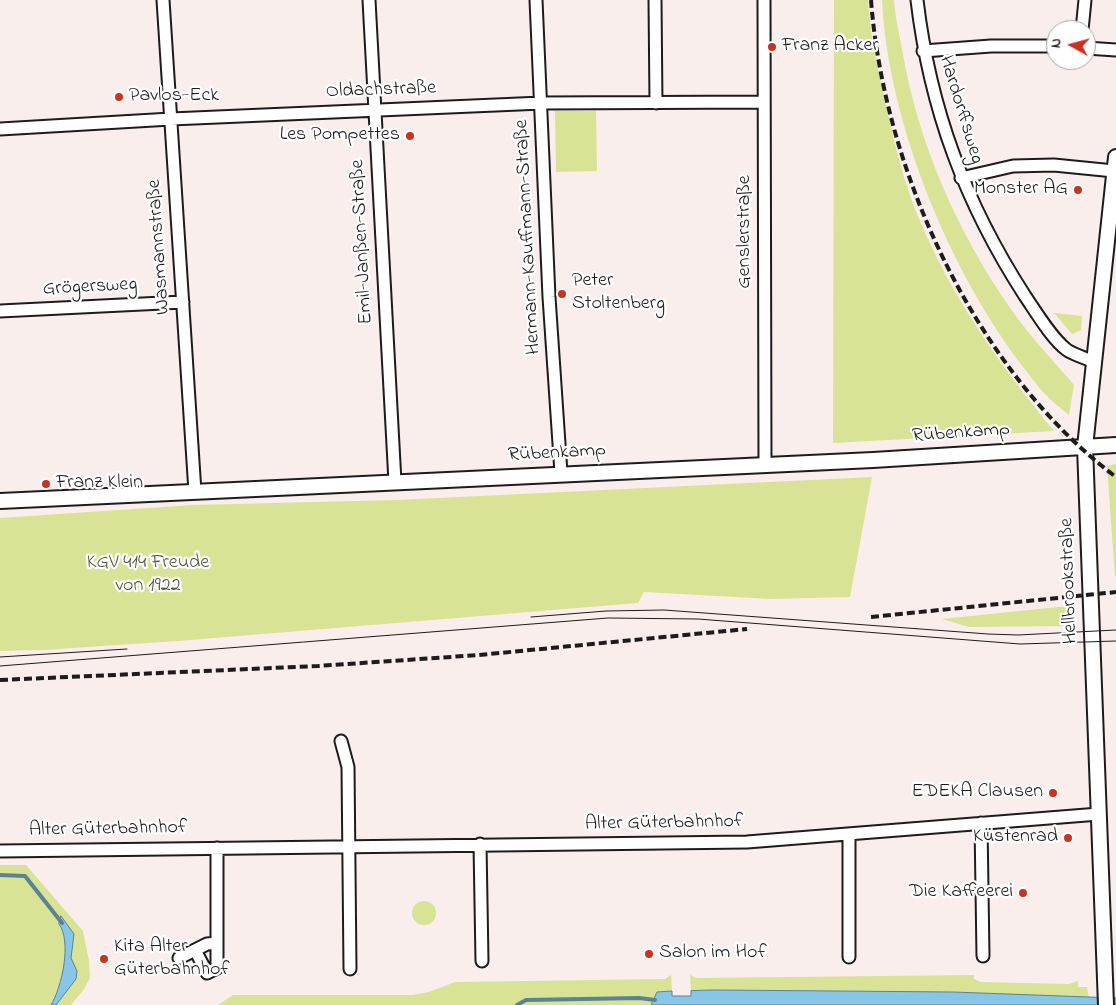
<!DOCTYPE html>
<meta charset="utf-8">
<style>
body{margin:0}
#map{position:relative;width:1116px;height:1005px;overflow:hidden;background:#f9eeec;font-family:"Indie Flower",sans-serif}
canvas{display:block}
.north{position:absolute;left:1046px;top:20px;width:50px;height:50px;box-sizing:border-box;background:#fff;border:1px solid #a4a4a4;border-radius:50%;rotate:277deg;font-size:14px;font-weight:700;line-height:20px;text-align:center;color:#1c1c1c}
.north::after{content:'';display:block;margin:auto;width:18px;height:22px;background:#c8321e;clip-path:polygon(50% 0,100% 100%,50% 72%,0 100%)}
</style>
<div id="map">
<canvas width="1116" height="1005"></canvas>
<div class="north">N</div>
</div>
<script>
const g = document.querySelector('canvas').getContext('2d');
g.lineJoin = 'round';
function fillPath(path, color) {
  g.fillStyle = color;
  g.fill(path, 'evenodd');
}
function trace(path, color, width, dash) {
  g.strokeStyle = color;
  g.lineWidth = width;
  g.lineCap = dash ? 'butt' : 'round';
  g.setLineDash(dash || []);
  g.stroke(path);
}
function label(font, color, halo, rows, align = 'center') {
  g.font = font + ' "Indie Flower",sans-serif';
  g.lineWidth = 4.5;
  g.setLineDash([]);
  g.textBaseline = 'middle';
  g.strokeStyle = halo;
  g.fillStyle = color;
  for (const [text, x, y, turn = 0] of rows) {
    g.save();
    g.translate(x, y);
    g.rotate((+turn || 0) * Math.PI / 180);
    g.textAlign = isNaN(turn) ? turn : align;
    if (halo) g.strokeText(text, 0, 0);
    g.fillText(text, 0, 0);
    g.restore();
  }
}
const green = new Path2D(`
 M834,0H868C870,36 878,70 886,105C894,142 903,179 917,214C950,295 999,364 1054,431L833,443Z
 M882,0H894C895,16 899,33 902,49C918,144 958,234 1013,312C1031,338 1054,361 1074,385L1069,415C1063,410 1057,406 1052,401C1043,393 1034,381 1027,372C951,275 888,124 882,0Z
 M555,111H596L597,171L556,172Z
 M1054,313L1082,316L1081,330L1072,334Z
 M1116,464V576H1115L1107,466Z
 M872,477L850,597L771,599L644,592L638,603L178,641L43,650L0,651V518L193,505L397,500Z
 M1068,606L1069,626L969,627L942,619Z
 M0,865H26L83,931L89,961L90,978L84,989L71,1005H0Z
 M412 913a12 12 0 1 1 24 0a12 12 0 1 1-24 0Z
 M671,975L672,991L657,992L651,1005H218L233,995H413L429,992L455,982L665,979Z
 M690,975L696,978L974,975V979L981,982L1069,984L1078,981V987H1087L1089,998L953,992L691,991Z`);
const water = new Path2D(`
 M61,916L74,934L71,958L77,971L76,979L56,1005H51C62,987 72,941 59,924Z
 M714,990L953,992L1116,998V1005H651L657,992L672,991V996H691V991Z`);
const stream = new Path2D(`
 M0,875L25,876L62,923
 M517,1005L526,1000L639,998L655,1000`);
const minor = new Path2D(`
 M163,0L195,492
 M369,0L395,482
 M536,0L549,297L561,473
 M655,0L656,103
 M764,0L765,465
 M917,0C930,109 965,203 1025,296C1036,312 1052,339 1067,350C1074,355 1086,358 1094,362
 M1082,30L1085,0
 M1086,48L1116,50
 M923,51L991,46H1056
 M0,129L171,119L542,103L764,102
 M961,178L1013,166L1054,165L1114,171
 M0,311L183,302
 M341,741L348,767L350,969
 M981,823L983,956
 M849,835V957
 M480,844L482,961
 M0,851L747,842L1099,814
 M217,943L207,944L195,950L207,973L217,968V848
 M179,958L195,950`);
const tertiary = new Path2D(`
 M0,501L873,460L1116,445
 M1106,1005L1085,447L1116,157`);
const tram = new Path2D(`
 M531,617L606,611L664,610L988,634L1018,635L1116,630
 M0,657L127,649
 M0,666L608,618L698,619L1020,644L1116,641`);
const rail = new Path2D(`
 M871,0C884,172 976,372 1116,477
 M871,617L1116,592
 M0,680L318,666L479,655L747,629`);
const markers = [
 [772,47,5,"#c8321e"],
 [119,97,5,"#c8321e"],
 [410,136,5,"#c8321e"],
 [1078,190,5,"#c8321e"],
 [562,294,5,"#c8321e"],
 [46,484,5,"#c8321e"],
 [1053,793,5,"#c8321e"],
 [1068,838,5,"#c8321e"],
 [1023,893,5,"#c8321e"],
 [649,954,5,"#c8321e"],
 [104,959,5,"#c8321e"]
];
const poiNames = [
 ["Franz Acker",782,47],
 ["Pavlos-Eck",129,97],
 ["Les Pompettes",400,136,"right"],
 ["Monster AG",1068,190,"right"],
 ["Peter",572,282],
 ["Stoltenberg",572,305],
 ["Franz Klein",56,484],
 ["EDEKA Clausen",1043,793,"right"],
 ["Küstenrad",1058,838,"right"],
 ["Die Kaffeerei",1013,893,"right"],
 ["Kita Alter",114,948],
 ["Güterbahnhof",114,971],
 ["Salon im Hof",659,954]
];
const streetNames = [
 ["Oldachstraße",381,91,-2],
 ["Hardorffsweg",960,110,73],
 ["Genslerstraße",746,232,-90],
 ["Hermann-Kauffmann-Straße",529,237,-93],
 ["Emil-Janßen-Straße",363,242,-93],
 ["Wasmannstraße",160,247,-94],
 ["Grögersweg",90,288,-3],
 ["Rübenkamp",961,434,-4],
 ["Rübenkamp",557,454,-3],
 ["Hellbrookstraße",1070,581,-92],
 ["Alter Güterbahnhof",664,824,-1],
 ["Alter Güterbahnhof",108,830,-1]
];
const parkNames = [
 ["KGV 414 Freude",148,564],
 ["von 1922",148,587]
];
fillPath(green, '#d8e396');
fillPath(water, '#87c6e7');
trace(water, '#5c8296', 1);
trace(stream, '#5c8296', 4);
trace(minor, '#1c1c1c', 15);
trace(tertiary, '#1c1c1c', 18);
trace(minor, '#fff', 11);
trace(tertiary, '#fff', 14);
trace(tram, '#1c1c1c', 1);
trace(rail, '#1c1c1c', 4, [8, 4]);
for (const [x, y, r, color] of markers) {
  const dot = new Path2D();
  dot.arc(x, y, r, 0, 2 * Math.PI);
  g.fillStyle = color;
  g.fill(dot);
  trace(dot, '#fff', 2);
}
label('20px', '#1c1c1c', '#fff', poiNames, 'left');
label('20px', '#1c1c1c', '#fff', streetNames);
label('20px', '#545841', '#fff', parkNames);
</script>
